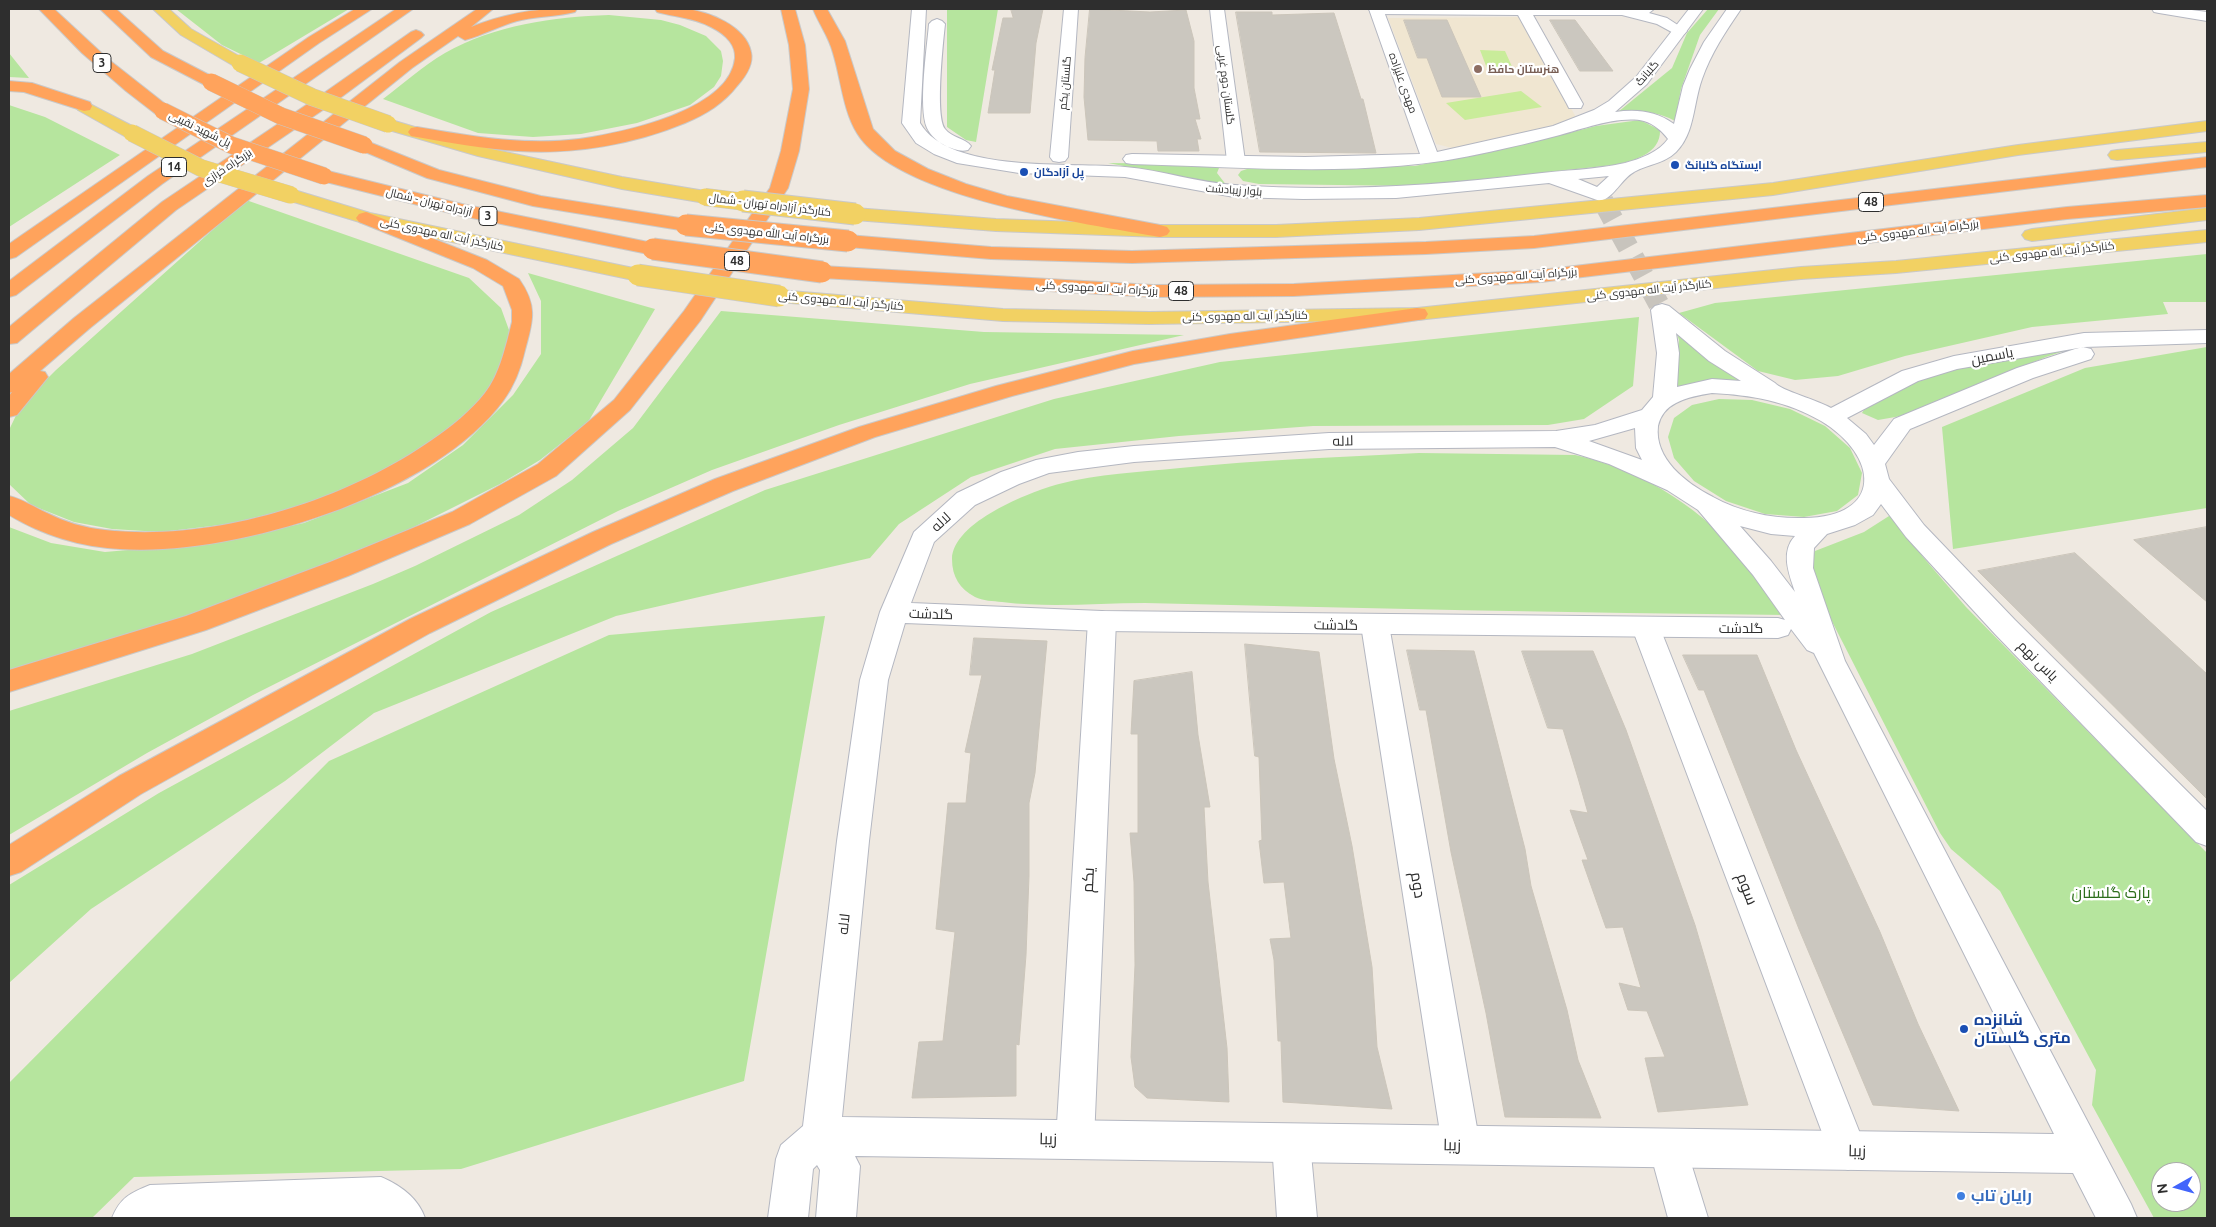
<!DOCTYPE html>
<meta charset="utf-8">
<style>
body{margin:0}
#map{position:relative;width:2216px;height:1227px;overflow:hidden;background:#efe9e1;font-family:Ubuntu,sans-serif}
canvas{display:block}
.frame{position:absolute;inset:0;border:10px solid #2e2e2e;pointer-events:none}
.north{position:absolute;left:2151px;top:1162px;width:50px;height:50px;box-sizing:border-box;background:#fff;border:1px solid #ababab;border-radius:50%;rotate:263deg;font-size:14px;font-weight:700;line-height:20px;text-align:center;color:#2e2e2e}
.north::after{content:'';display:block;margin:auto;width:18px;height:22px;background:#4264fb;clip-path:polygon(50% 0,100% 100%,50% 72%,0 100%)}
</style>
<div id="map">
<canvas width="2216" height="1227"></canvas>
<div class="frame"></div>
<div class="north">N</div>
</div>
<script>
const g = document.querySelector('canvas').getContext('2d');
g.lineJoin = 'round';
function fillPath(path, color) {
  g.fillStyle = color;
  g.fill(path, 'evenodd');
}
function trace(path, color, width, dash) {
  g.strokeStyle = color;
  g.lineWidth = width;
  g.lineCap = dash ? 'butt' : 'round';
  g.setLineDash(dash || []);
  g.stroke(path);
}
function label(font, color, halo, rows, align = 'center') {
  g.font = font + ' Ubuntu,Cairo,sans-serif';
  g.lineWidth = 4.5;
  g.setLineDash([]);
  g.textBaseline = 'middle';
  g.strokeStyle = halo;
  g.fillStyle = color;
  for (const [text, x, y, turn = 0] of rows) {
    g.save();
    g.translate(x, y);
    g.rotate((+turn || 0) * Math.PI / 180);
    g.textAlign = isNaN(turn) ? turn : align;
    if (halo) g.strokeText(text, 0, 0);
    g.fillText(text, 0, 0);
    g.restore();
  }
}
const education = new Path2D(`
 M1520,17L1577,119L1462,148H1452L1436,144L1388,18Z`);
const green = new Path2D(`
 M176,9H349L259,63L222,45Z
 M947,9H998L976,142L966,140L947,127Z
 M1708,9H1719L1700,35L1681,89L1675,121C1656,111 1639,111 1618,112L1672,68L1687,33Z
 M609,15L661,20L680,25L706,36L721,51L723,61L721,76L714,87L690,105L637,123L581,134L533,137L478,133L383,99C403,84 423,66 445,53C494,25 554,17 609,15Z
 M9,53L29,78L9,77Z
 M9,105L45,117L120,155L9,227Z
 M1640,120L1660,130C1661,154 1633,161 1614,165L1417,186L1259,184L1243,181L1238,175L1241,171L1250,168L1415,166L1541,140L1596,126Z
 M1108,163L1226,164L1219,168L1217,173L1227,186Z
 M246,200L469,278L501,308L509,330L505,361L487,391L461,421L385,472L298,507L229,524L161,532L112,529L74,522L31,505L9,484V430L21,405L56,370Z
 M2207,254V302H2163L2168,314L2032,327L1905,356L1838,376L1795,380L1758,371L1679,313L1715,303Z
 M528,273L655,309L588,422L540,460L500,484L396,536L318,569L95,649L9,672V527L51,543L105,552L219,542L304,523L408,483L463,445L513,395L541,354V301Z
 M721,311L984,332L1184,335L970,384L839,425L712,470L618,511L253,695L147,753L9,835V711L192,654L373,584L415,566L519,515L572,480L633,428Z
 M1639,317L1633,386L1584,419L1548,425L1313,426L1179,436L1055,449L971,477L899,524L870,558L616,616L374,713L285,781L91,909L9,983V885L159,793L491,612L765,490L1054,399L1220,362Z
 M1673,323L1750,383L1701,382L1676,387L1674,379L1679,340Z
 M2207,347V508L1953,549L1942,427L2085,368Z
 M2070,349L2046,357L1901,416L1878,420L1862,413C1865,407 1873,402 1879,399C1936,364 2007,360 2070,349Z
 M1719,399L1752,400L1790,409L1825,426L1850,448L1862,473L1858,495L1837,511L1804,517L1765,514L1726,501L1694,481L1674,458L1668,437L1674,418L1692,405Z
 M1419,453L1575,455C1637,468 1695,504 1737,551C1755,571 1770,594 1787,615C1573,613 1359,608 1145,603C1098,603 1049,608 1002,602C993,601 983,601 975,597C960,589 952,577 952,559C953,522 1029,492 1059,484C1098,474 1140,472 1180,468C1260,460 1339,457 1419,453Z
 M1889,516L1895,517L1923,557L1966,607L2207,853V1218H2154L2092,1105L2096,1070L2000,891L1951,849L1940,833L1818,594L1809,563L1815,551L1864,532ZM2161,1172H2191V1202H2161Z
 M825,616L744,1081L461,1169L134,1177L92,1218H9V1083L329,761L609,635Z`);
const pitch = new Path2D(`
 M1480,50L1505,51L1514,71H1488Z
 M1521,91L1542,107L1465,120L1446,103Z`);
const building = new Path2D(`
 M1011,9H1043L1036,43L1030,113H988L995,70H992L1003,18H1013Z
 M1090,9L1150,12L1186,10L1194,41V88L1200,119H1195L1201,139H1197L1199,151H1158L1157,141L1088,140L1084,97L1085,58Z
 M1236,12H1272V15L1334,13L1361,99H1363L1376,153L1260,152Z
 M1404,20H1447L1481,97H1442L1427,58H1418Z
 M1550,20H1575L1613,71H1580Z
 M2207,527V602L2134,540Z
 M2075,553L2207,674V799L1978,571Z
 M974,638L1047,641L1035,773L1029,803V876L1026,955L1019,1045L1016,1044V1096L912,1098L919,1042L943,1041L955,932L936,929L948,803H966L971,753L965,752L982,675H970Z
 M1245,644L1319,652L1334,759L1352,846L1372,967L1377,1047L1392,1109L1283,1102L1281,1041H1278L1274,960L1270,939L1291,938L1284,882L1264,883L1259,841L1262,840L1259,757L1255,756Z
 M1407,650L1474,651L1525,849L1531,886L1567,1010L1578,1060L1601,1118L1505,1117L1486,1013L1451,852L1426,710H1420Z
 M1522,651H1593L1626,730L1695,925L1748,1105L1658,1112L1645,1058L1665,1057L1647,1011L1628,1010L1619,983L1641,988L1623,927L1606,928L1582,860H1588L1570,810L1588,813L1578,778L1563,729L1548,728Z
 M1683,655H1757L1796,750L1880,932L1918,1024L1959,1111L1873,1105L1799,929L1704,690H1699Z
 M1192,672L1198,735L1210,807H1204L1208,882L1227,1048L1229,1102L1147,1098L1135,1087L1131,1057L1135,965L1134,882L1130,833H1138V734H1131L1134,681Z`);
const secondaryTunnelFar1 = new Path2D(`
 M1600,195L1604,203`);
const secondaryTunnel = new Path2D(`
 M1603,201L1662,310`);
const street = new Path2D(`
 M1064,9H1078L1068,157L1065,161L1059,162L1053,161L1050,157Z
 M1210,9H1224L1245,161L1242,165L1236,166L1230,165L1227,161Z
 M1369,9H1654L1649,13L1667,18L1687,31L1684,34L1679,36L1657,24L1622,15H1533L1583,104L1581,108H1569L1567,104L1518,15L1376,14L1371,13Z
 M2152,9H2184L2207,12V21L2159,13L2154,12Z
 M1102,611L1112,614L1116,621L1094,1140L1089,1154L1075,1159L1061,1154L1056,1140L1088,621L1092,614Z
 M1375,615L1385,618L1389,625L1480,1145L1475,1159L1461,1164L1447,1159L1442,1145L1361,625L1365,618Z
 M1646,618L1656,621L1660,628L1867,1151L1862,1165L1848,1170L1834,1165L1829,1151L1632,628L1636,621Z
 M1291,1124L1305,1129L1310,1143L1317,1218H1277L1272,1143L1277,1129Z
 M1668,1129L1682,1134L1708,1218H1668L1649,1148L1654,1134Z
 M381,1177C400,1185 418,1198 425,1218H112C120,1198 130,1193 150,1185Z`);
const secondary = new Path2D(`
 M912,9H926L920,123C949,174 1073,162 1125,167C1162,170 1198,183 1235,185C1335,192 1434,186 1533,174C1563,170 1596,170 1625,163C1640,159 1659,152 1668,139C1662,131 1654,124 1644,121C1619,115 1580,130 1556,136C1534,142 1511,147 1489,152C1373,179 1250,167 1132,164L1126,163L1123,159L1126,155L1132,154L1305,157L1420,154L1369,9H1383L1437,152L1553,126L1594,110L1609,101L1636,77L1689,9H1703L1647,84L1615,112C1637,109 1656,111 1674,124L1683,86L1690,69L1704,42L1727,9H1741C1726,31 1711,53 1702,79C1693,104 1695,133 1676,152C1664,164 1648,164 1634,172C1621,179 1615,197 1600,201L1549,183L1396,198L1303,199L1234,197L1125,177L1019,173L957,163L934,154L916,143L902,123ZM1609,176L1597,187L1578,179Z
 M937,19L942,21L945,24C943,43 935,116 945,129C952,138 965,138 971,146L968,150C960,152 954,149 946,146C938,142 931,136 927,128C918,107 927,48 929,24L932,21Z
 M1662,304L1669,306L1725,351L1775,383C1780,390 1820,401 1831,408L1902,371L1954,356L2084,333L2207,330V343L2084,347L1957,369L1918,381L1847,418L1866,434L1874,445L1894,419L2017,368L2075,349L2083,347L2091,349L2094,354L2091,359L2033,378L1910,429L1885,464L1889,479L1924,525L2015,620L2207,811V846L2196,842L1995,634L1906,537L1881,504L1873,515L1855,525L1827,534L1814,548L1813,568L1845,661L2131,1204L2137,1218H2096L2073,1173L855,1156L860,1166L856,1218H816L820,1170L817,1165L813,1169L808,1218H768L776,1159L781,1145L803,1126L837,841L860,680L880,612L914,532L957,493L1001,472L1036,460L1078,452L1134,446L1329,433L1556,431L1595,425L1642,410L1653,397L1657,353L1651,310L1655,306ZM1676,333L1709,361L1741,381L1712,379L1677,387L1679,353ZM1712,393C1751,395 1787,401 1821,421C1879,456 1884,517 1804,518C1773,519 1740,512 1713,497C1686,483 1654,459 1658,426C1660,416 1666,408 1676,403C1687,397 1700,395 1712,393ZM1635,428L1636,448L1642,460L1589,441ZM1555,447L1609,464L1667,490L1698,510L1753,575L1785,620L1778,618L1102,611L911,603L934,542L975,505L1019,484L1049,473L1134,462L1329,449ZM1740,526L1771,534L1795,536C1780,552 1789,574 1795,592L1771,561ZM905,623L1102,631L1778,638L1788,635L1791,629L1807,650L1814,653L2054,1134L842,1117L869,841L888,680Z`);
const primary = new Path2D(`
 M153,9H169L191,29L246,60L248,63L246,66H234L181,35Z
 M84,101L138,129L141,133L138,137H126L78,110L76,106L78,102Z
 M388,119L482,147L622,177L705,191L712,193L714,197L712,201L705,203L622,189L478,156L382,128L379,124L382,120Z
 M2207,121V131L2018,155L1773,195L1419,230L1276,237H1160L996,231L855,220L848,218L845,214L848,210L855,208L996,219L1160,225H1276L1419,218L1773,183L2018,145Z
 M2207,142V152L2117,160L2111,159L2108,155L2111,151L2117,150Z
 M291,189L370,213L638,269L645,271L648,275L645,279L638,281L366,224L284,199L282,195L284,191Z
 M2207,208V220L2032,241L2025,239L2022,235L2025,231L2032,229Z
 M2207,230V242L1896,273L1801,279L1417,320L1149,324L1003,321L779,302L772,300L769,296L772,292L779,290L1003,309L1149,312L1417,308L1801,267L1896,261Z`);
const highway = new Path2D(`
 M39,9H54L108,59L169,107L172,111L169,115H157L126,91L82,53Z
 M100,9H116L163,51L217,79L219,82L217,85H205L151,57Z
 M355,9H372L319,43L16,257L9,259V244L309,37Z
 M396,9H413L162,184L16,295L9,297V281L148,176Z
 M477,9H493L471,27C506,13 540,7 577,9L575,12C556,17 536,16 517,21C499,26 483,35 465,40L458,36L412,68L90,328L40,371L45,372L48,377L17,415L9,417V396L12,392L9,393V374L74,318L400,62Z
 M655,9C665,9 675,8 685,9C708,11 746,26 751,52C754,65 745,77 737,86C724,103 705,115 685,123C634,144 574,155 518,151C484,149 451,143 417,137L411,136L408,132L411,128L417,127C471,136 524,146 579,139C621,133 730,111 735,58C736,43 723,33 711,27C694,18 675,17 657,12Z
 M781,9H795L805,45L809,89L799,151L788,188L700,321L630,410L556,476L470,524L348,576L206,630L9,692V670L186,616L330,562L452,512L538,464L614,400L684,311L770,188L781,151L793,89L789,45Z
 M813,9H827L845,41L873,129L895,151L928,169L966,184L1007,196L1160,225L1167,227L1170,231L1167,235L1160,237C1088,224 896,198 857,133C843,110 841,79 833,53C829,37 819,24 813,9Z
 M416,30L421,32L424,35L421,38L336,101L176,210L17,343L9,344V327L162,202L324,93L411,32Z
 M9,81L32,83L90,102L92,106L90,110L84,111L24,92L9,91Z
 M364,140L439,170L541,196L686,219L693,221L696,225L693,229L686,231L533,206L427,178L358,149L355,145L358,141Z
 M2207,157V167L1534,248L1426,254L1132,263L991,259L848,247L841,245L838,241L841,237L848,235L991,247L1132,251L1426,242L1534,236Z
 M324,170L462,204L653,243L660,245L663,249L660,253L653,255L462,216L318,180L315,176L318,172Z
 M2207,195V207L2067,219L1541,282L1294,296L1153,297L822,278L815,276L812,272L815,268L822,266L1153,285L1294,284L1541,270L2067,207Z
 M366,212L487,260L519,279C538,306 533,321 525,350C521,368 514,386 503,401C433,496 233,557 120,549C81,547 42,535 9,515V496C22,499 34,507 47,513C65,522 84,528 105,530C213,542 343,502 432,440C451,427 471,411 485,393C500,374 506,345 512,322V310L503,286L473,268L359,222L356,218L359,214Z
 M1417,308L1425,309L1428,314L1425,319L1230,348L1134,364L1012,396L875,437L733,491L611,544L430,633L141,794L21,872L9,876V845L119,776L410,619L593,532L715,479L859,427L996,386L1133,351L1230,334Z`);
const primaryBridgeFar1 = new Path2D(`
 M240,63L312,97L388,124
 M132,133L201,168L291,195
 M705,197L754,203`);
const primaryBridge = new Path2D(`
 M743,201L855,214
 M638,275L779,296`);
const highwayBridgeFar1 = new Path2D(`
 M211,82L281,116L364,145
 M163,111L231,145L324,176`);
const highwayBridge = new Path2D(`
 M686,225L848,241
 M653,249L822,272`);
const markers = [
 [1478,69,5,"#8d6e63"],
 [1675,165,5,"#1a4fb4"],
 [1024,172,5,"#1a4fb4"],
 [1964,1029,5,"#1a4fb4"],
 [1961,1196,5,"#3f7fe0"]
];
const farEducationnames = [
 ["هنرستان حافظ",1488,69]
];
const farStreetnames = [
 ["گلبانگ",1647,73,-49],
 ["گلستان یکم",1065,83,-85],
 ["مهدی علیزاده",1403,83,70],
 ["گلستان دوم غربی",1226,85,83],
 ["پل شهید نقیبی",200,129,26],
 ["بزرگراه خرازی",227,167,-34],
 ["بلوار زیبادشت",1234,190,4],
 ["آزادراه تهران - شمال",429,202,14],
 ["کنارگذر آزادراه تهران - شمال",770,205,7],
 ["بزرگراه آیت اله مهدوی کنی",1918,231,-7],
 ["بزرگراه آیت الله مهدوی کنی",767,233,6],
 ["کنارگذر آیت اله مهدوی کنی",442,234,12],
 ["کنارگذر آیت اله مهدوی کنی",2052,252,-6],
 ["بزرگراه آیت اله مهدوی کنی",1516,276,-4],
 ["بزرگراه آیت اله مهدوی کنی",1097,288,3],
 ["کنارگذر آیت اله مهدوی کنی",1649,290,-6],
 ["کنارگذر آیت اله مهدوی کنی",841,301,5],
 ["کنارگذر آیت اله مهدوی کنی",1245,316,-1]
];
const farTransitnames = [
 ["ایستگاه گلبانگ",1685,165],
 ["پل آزادگان",1034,172]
];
const shields = [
 [102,63,18],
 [174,167,25],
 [1871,202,25],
 [488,216,18],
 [737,261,25],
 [1181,291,25]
];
const shieldNames = [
 ["3",102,63],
 ["14",174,167],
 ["48",1871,202],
 ["3",488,216],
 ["48",737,261],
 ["48",1181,291]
];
const streetNames = [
 ["یاسمین",1992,356,-11],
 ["لاله",1343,441,-1],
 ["لاله",941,522,-43],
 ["گلدشت",931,614,2],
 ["گلدشت",1336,625,1],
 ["گلدشت",1741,628],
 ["یاس نهم",2038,661,45],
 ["لاله",844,924,-84]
];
const nearStreetnames = [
 ["یکم",1088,880,-87],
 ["دوم",1418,885,81],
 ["سوم",1747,889,69],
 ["زیبا",1048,1139,1],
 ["زیبا",1452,1145,1],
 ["زیبا",1857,1151,1]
];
const nearParknames = [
 ["پارک گلستان",2111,893]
];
const nearTransitnames = [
 ["شانزده",1974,1020],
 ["متری گلستان",1974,1038]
];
const nearShopnames = [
 ["رایان‌ تاب",1971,1196]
];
fillPath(education, '#f0e6d1');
fillPath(green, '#b6e59e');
fillPath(pitch, '#c9ec9a');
fillPath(building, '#cbc7bf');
trace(building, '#cbc5ba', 1);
trace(secondaryTunnelFar1, '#c8c4bd', 17, [17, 8]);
trace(secondaryTunnel, '#c8c4bd', 21, [21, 11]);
trace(street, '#b4b7c1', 2);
trace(secondary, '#b4b7c1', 2);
trace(primary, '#c9c9c9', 2);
trace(highway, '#c9c9c9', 2);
fillPath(street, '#fff');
fillPath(secondary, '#fff');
fillPath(primary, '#f2d163');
fillPath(highway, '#ffa35c');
trace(primaryBridgeFar1, '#c9c9c9', 18, []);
trace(primaryBridge, '#c9c9c9', 23, []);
trace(highwayBridgeFar1, '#c9c9c9', 18, []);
trace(highwayBridge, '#c9c9c9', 23, []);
trace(primaryBridgeFar1, '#f2d163', 17);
trace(primaryBridge, '#f2d163', 21);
trace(highwayBridgeFar1, '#ffa35c', 17);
trace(highwayBridge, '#ffa35c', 21);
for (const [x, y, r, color] of markers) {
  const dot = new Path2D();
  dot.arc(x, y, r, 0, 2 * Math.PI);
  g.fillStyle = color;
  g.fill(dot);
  trace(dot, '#fff', 2);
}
label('bold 11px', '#785e54', '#fff', farEducationnames, 'left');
label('11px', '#2e2e2e', '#fff', farStreetnames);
label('bold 11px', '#164399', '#fff', farTransitnames, 'left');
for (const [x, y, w] of shields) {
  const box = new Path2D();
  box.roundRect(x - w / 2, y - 9.5, w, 19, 4);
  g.fillStyle = '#fff';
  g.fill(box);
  trace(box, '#2e2e2e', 1);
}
label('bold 12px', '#2e2e2e', null, shieldNames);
label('14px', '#2e2e2e', '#fff', streetNames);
label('16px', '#2e2e2e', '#fff', nearStreetnames);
label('16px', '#2c6e1b', '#fff', nearParknames);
label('bold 16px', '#164399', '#fff', nearTransitnames, 'left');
label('bold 16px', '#366cbe', '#fff', nearShopnames, 'left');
</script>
